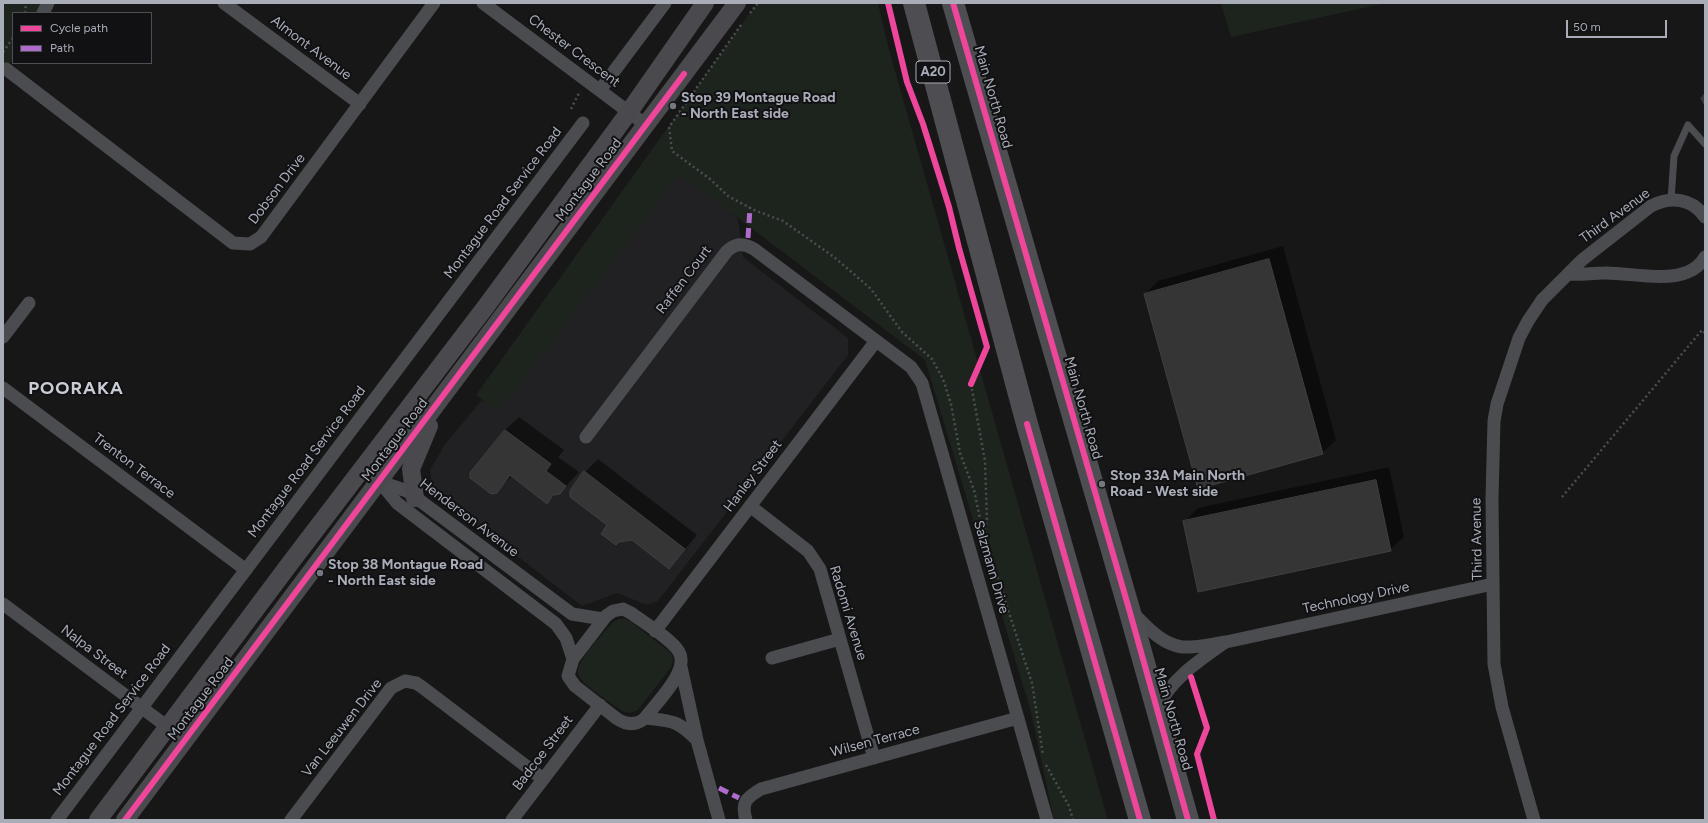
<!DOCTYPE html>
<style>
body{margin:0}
#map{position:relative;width:1708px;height:823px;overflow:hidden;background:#171717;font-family:Figtree,sans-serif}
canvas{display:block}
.frame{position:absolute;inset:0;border:4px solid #a8adb8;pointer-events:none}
.legend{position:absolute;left:12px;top:12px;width:140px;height:52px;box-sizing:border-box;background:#111113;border:1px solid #4d4f55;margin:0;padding:5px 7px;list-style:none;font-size:12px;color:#a8adb8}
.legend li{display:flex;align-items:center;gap:8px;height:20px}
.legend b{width:20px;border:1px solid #4d4f55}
.scale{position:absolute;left:1566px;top:20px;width:101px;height:18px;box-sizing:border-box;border:2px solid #a8adb8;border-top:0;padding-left:5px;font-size:12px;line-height:14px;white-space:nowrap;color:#a8adb8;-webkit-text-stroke:3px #111113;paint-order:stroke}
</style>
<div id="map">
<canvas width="1708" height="823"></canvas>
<div class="frame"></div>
<ul class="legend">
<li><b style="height:5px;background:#ed469a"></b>Cycle path</li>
<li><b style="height:5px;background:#b06ccc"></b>Path</li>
</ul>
<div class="scale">50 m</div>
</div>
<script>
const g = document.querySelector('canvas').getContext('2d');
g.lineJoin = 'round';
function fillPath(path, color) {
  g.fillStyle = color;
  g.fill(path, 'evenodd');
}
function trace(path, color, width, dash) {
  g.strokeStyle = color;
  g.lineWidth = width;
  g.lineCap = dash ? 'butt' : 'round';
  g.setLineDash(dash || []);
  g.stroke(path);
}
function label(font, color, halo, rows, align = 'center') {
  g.font = font + ' Figtree,sans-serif';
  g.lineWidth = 4;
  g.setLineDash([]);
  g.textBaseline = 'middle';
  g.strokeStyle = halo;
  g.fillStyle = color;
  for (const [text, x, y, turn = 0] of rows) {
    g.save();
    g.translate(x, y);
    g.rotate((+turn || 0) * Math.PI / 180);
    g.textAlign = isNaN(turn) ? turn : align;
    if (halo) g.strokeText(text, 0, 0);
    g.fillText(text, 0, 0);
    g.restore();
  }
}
const built = new Path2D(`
 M680,174L724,206L738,219L743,257L848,338V355L658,601L647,605L617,593L582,606L447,502L432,485L430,470L445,444L482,400L498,411Z`);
const green = new Path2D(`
 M3,3H43L40,13H13V59L3,72Z
 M757,3H878L889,50L1108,820H1054L1031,712L925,360L680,174L498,412L476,395Z
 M1221,3H1386L1231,37Z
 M619,619H627L670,652L673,658L672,666L638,710L630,713L622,711C613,704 579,683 578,673C576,661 605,631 613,622Z`);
const shadow = new Path2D(`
 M1283,246L1336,440L1322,453L1145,294L1158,281Z
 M519,417L564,450L558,457L579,472L559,494H555L547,502L512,476L496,492L471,473L505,430Z
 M598,459L697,535L669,568L632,539L609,525L585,472Z
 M1389,467L1404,537L1390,550L1185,521L1198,508Z`);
const building = new Path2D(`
 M1705,94V106L1701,98Z
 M1269,259L1323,454L1198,489L1144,294Z
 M505,430L551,464L546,471L566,486L560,494L553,495L547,504L510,475L497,493L491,494L470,478V473Z
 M584,471L685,549L669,569L632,540L619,542L616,545L601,534L607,525L570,497V491Z
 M1376,480L1391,551L1198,592L1183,521Z`);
const path = new Path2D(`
 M25,13L26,3
 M750,13L758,3
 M741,25L669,127L672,151L710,179L728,196L754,210L783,221L834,257L871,289L902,332L932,359L943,379L951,404L960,453L974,490L983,533L1032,683L1043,755
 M3,52L13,38
 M571,109L580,91
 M971,384L985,461L987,521L981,539
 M1562,497L1702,330L1705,333
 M1046,765L1069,806L1073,820`);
const service = new Path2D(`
 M1671,200L1674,156L1688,125L1705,144`);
const minor = new Path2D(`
 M224,3L360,104
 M483,3L646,125
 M43,13L48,3
 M6,69L233,243L250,244L261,237L434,3
 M600,90L665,3
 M1570,274C1581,275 1592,273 1604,273C1634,272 1687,289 1705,257
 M3,337L29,303
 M3,388L246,570
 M586,437L727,251C736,243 743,243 754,249L911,367L922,383L1047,820
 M379,481L397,503L556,624L566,638L573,659
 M381,482L407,491L572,614L603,619
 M750,506L808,551L820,569L874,758
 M3,604L185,740
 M623,609L631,613C643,622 673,640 679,652C690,671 656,703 645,718C636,726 626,725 616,718L575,686L568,676L573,659L606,616L613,611Z
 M1132,612C1146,626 1161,644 1182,647C1196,648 1212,644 1226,642L1493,584
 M655,631L876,341
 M772,658L840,639
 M681,667L697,740L719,820
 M1157,707C1174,677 1196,663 1224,643
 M645,718C673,721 677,720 697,740
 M57,820L583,123
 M291,820L391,688L405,681L416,683L422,687L543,779
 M512,820L600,705
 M746,820C741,802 746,798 761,789L1018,718
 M1534,820L1502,707L1494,664L1492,499L1494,421L1497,404L1519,338L1528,321L1542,300L1582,260L1651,206C1671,196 1692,198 1705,217`);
const secondary = new Path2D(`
 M415,498L411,469L429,426
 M98,820L291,562L487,305L629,112L705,3
 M125,820L737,3`);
const trunk = new Path2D(`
 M914,3L1027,424L1140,820
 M953,3L1129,609L1188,820`);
const quiet = new Path2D(`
 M748,238L750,208
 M719,788L739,798`);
const cycleway = new Path2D(`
 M888,3L907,82L923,124L949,207L959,248L987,347L971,384
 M953,3L1129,609L1188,820
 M1027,424L1140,820
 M1191,677L1207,728L1197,754L1214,820
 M125,820L684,74`);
const markers = [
 [673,106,4,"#757880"],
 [1102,484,4,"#757880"],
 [320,573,4,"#757880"]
];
const shields = [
 [933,72,34]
];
const shieldNames = [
 ["A20",933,72]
];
const streetNames = [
 ["Almont Avenue",311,48,37],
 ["Chester Crescent",574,51,37],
 ["Main North Road",993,97,74],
 ["Montague Road",589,180,-53],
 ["Dobson Drive",277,189,-53],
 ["Montague Road Service Road",503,203,-53],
 ["Third Avenue",1615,216,-36],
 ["Raffen Court",684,280,-53],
 ["Main North Road",1083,408,74],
 ["Montague Road",395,440,-53],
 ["Montague Road Service Road",307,462,-53],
 ["Trenton Terrace",134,466,37],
 ["Hanley Street",753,476,-53],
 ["Henderson Avenue",469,518,37],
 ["Third Avenue",1477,539,-91],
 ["Salzmann Drive",991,567,74],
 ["Technology Drive",1356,598,-12],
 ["Radomi Avenue",848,613,73],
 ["Nalpa Street",94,652,37],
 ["Montague Road",201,699,-53],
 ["Main North Road",1173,719,74],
 ["Montague Road Service Road",112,720,-53],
 ["Van Leeuwen Drive",342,728,-52],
 ["Wilsen Terrace",875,741,-15],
 ["Badcoe Street",543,753,-53]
];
const poiNames = [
 ["Stop 39 Montague Road",681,98],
 ["- North East side",681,114],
 ["Stop 33A Main North",1110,476],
 ["Road - West side",1110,492],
 ["Stop 38 Montague Road",328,565],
 ["- North East side",328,581]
];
const districtNames = [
 ["POORAKA",76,389]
];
fillPath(built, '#212123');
fillPath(green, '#1d241e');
fillPath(shadow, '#0007');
fillPath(building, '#353536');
trace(building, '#3f4043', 1);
trace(path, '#4d4e52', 2.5, [2, 3]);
trace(service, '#4b4c50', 7);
trace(minor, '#4b4c50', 13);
trace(secondary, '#4a4a4e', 18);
trace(trunk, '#4e4e52', 22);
trace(quiet, '#b06ccc', 5, [10, 5]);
trace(cycleway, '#ed469a', 6);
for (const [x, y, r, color] of markers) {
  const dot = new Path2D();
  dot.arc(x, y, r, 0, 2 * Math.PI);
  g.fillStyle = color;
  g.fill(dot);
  trace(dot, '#111113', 1.5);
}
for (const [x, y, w] of shields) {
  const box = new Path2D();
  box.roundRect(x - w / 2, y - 11, w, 22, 3);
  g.fillStyle = '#111113';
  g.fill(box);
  trace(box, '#a8adb8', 1);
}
label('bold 13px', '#a8adb8', null, shieldNames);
label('14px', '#a8adb8', '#111113', streetNames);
label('bold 14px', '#a8adb8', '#111113', poiNames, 'left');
g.letterSpacing = '1px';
label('bold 18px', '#c9ccd4', '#111113', districtNames);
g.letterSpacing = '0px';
</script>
